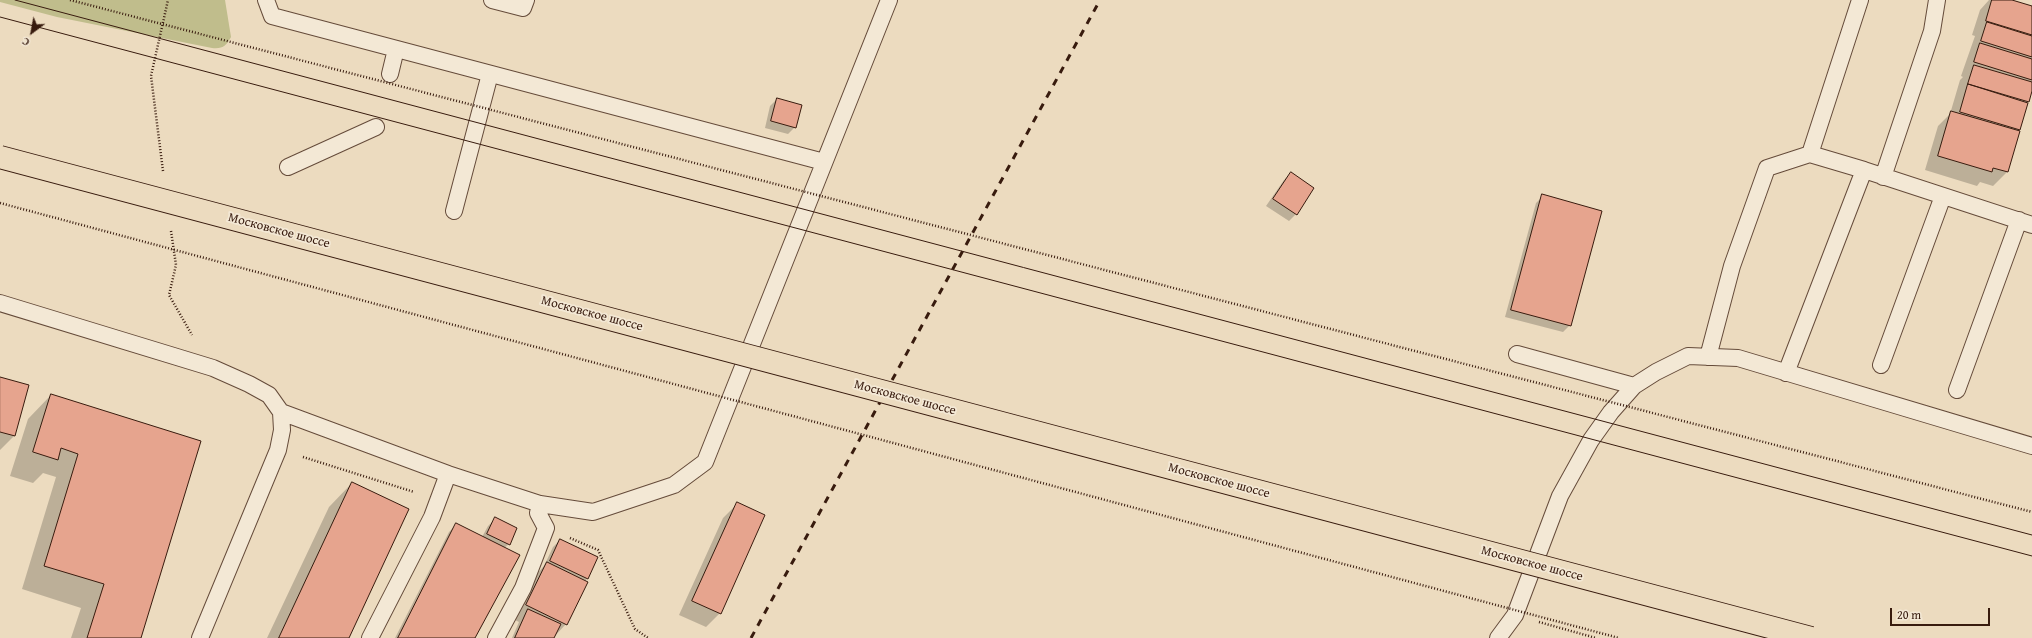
<!DOCTYPE html>
<meta charset="utf-8">
<style>
body{margin:0}
#map{position:relative;width:2032px;height:638px;overflow:hidden;background:#ecdbbf;font-family:"Gentium Book Plus",serif}
canvas{display:block}
.north{position:absolute;left:12px;top:12px;width:40px;height:40px;-webkit-text-stroke:3px #f3e8d5;paint-order:stroke;rotate:212deg;font-size:11px;font-weight:700;line-height:16px;text-align:center;color:#381b0e}
.north::after{content:'';display:block;margin:auto;width:14px;height:18px;background:#381b0e;clip-path:polygon(50% 0,100% 100%,50% 72%,0 100%)}
.scale{position:absolute;left:1890px;top:608px;width:100px;height:18px;box-sizing:border-box;border:2px solid #381b0e;border-top:0;padding-left:5px;font-size:12px;line-height:14px;white-space:nowrap;color:#381b0e;-webkit-text-stroke:3px #f3e8d5;paint-order:stroke}
</style>
<div id="map">
<canvas width="2032" height="638"></canvas>
<div class="north">С</div>
<div class="scale">20 m</div>
</div>
<script>
const g = document.querySelector('canvas').getContext('2d');
g.lineJoin = 'round';
function fillPath(path, color) {
  g.fillStyle = color;
  g.fill(path, 'evenodd');
}
function trace(path, color, width, dash) {
  g.strokeStyle = color;
  g.lineWidth = width;
  g.lineCap = dash ? 'butt' : 'round';
  g.setLineDash(dash || []);
  g.stroke(path);
}
function label(font, color, halo, rows, align = 'center') {
  g.font = font + ' "Gentium Book Plus",serif';
  g.lineWidth = 3.5;
  g.setLineDash([]);
  g.textBaseline = 'middle';
  g.strokeStyle = halo;
  g.fillStyle = color;
  for (const [text, x, y, turn = 0] of rows) {
    g.save();
    g.translate(x, y);
    g.rotate((+turn || 0) * Math.PI / 180);
    g.textAlign = isNaN(turn) ? turn : align;
    if (halo) g.strokeText(text, 0, 0);
    g.fillText(text, 0, 0);
    g.restore();
  }
}
const green = new Path2D(`
 M0,0H225L231,37C226,46 223,49 212,48L57,17L0,2Z`);
const shadow = new Path2D(`
 M1989,0H2009L2032,7V88L2026,103L2020,129L2017,132H2019L2007,172L1993,186L1980,182L1977,186L1925,170L1938,126L1950,114L1960,80L1963,77L1961,76L1975,36L1972,35L1980,10Z
 M777,99L795,127L788,134L765,128L770,106Z
 M1291,173L1296,214L1289,221L1266,206L1284,180Z
 M1543,196L1570,325L1563,332L1505,317L1536,203Z
 M0,378L28,386L14,436L0,450Z
 M51,395L200,441L139,638H71L81,608L22,589L56,477L43,473L33,483L10,476L28,419Z
 M352,483L348,638H267L329,507Z
 M737,504L720,613L706,627L679,615L723,518Z
 M495,519L509,544L504,548L474,638H395L449,532L456,525L482,537L488,526Z
 M560,540L587,578L566,624L553,638H512L519,622L513,619L534,577L544,566L553,547Z`);
const building = new Path2D(`
 M1992,0H2012L2032,6V35L1986,21Z
 M1987,22L2032,36V57L1981,41Z
 M1980,43L2032,59V80L1974,62Z
 M1974,65L2032,82V91L2029,102L1968,84Z
 M1968,84L2028,103L2020,130L1960,112Z
 M777,98L802,105L796,128L771,121Z
 M1951,111L2020,131L2008,172L1993,168L1992,172L1938,156Z
 M1291,172L1314,188L1297,215L1273,199Z
 M1542,194L1602,211L1571,326L1511,310Z
 M0,377L29,385L15,436L0,432Z
 M51,394L201,441L141,638H87L104,584L44,566L78,454L61,448L58,460L33,452Z
 M352,482L409,509L349,638H279Z
 M737,502L765,515L721,614L692,601Z
 M495,517L517,528L510,545L487,534Z
 M456,523L520,555L475,638H398Z
 M560,539L598,557L588,579L550,561Z
 M547,562L588,582L567,625L526,605Z
 M528,609L561,624L554,638H515Z`);
const path = new Path2D(`
 M163,171L151,76L168,0
 M171,231L176,265L169,295L192,335
 M303,457L414,492
 M570,538L598,550L635,629L648,638
 M1539,622L1596,638`);
const service = new Path2D(`
 M266,0L272,16L824,162
 M492,0L523,8L526,0
 M390,74L396,49
 M1810,154L1860,0
 M288,167L376,127
 M1883,177L1932,31L1937,0
 M454,211L490,74
 M0,303L213,368L249,384L269,395L281,412L282,430L278,450L200,638
 M1517,354L1634,386
 M1708,357L1732,266L1767,168L1810,154L1864,170
 M1881,365L1943,196
 M1786,373L1864,170L2032,225
 M1957,390L2019,220
 M281,412L448,474L540,504L593,512L674,485L705,462L889,0
 M370,638L432,517L448,474
 M496,638L523,588L546,528L538,513L540,504
 M1498,638L1515,615L1560,496L1591,440L1611,412L1634,386L1656,372L1688,356L1738,358L2032,446`);
const tram = new Path2D(`
 M15,0L2032,535
 M0,17L2032,556`);
const rail = new Path2D(`
 M751,638L1100,0`);
const pathBridge = new Path2D(`
 M70,0L2032,512
 M0,203L1619,638`);
const primaryBridge = new Path2D(`
 M0,157L1811,638`);
const streetNames = [
 ["Московское шоссе",279,231,15],
 ["Московское шоссе",592,314,15],
 ["Московское шоссе",905,398,15],
 ["Московское шоссе",1219,481,15],
 ["Московское шоссе",1532,564,15]
];
fillPath(green, '#c0bd8c');
fillPath(shadow, '#0003');
fillPath(building, '#e6a48e');
trace(building, '#381b0e', 1);
trace(service, '#654b3a', 18);
trace(path, '#381b0e', 2.5, [1, 2]);
trace(service, '#f3e8d5', 16);
trace(tram, '#381b0e', 1);
trace(rail, '#381b0e', 3, [7, 7]);
trace(primaryBridge, '#381b0e', 24, []);
trace(pathBridge, '#381b0e', 2.5, [1, 2]);
trace(primaryBridge, '#ecdbbf', 22);
label('13px', '#381b0e', '#f3e8d5', streetNames);
</script>
